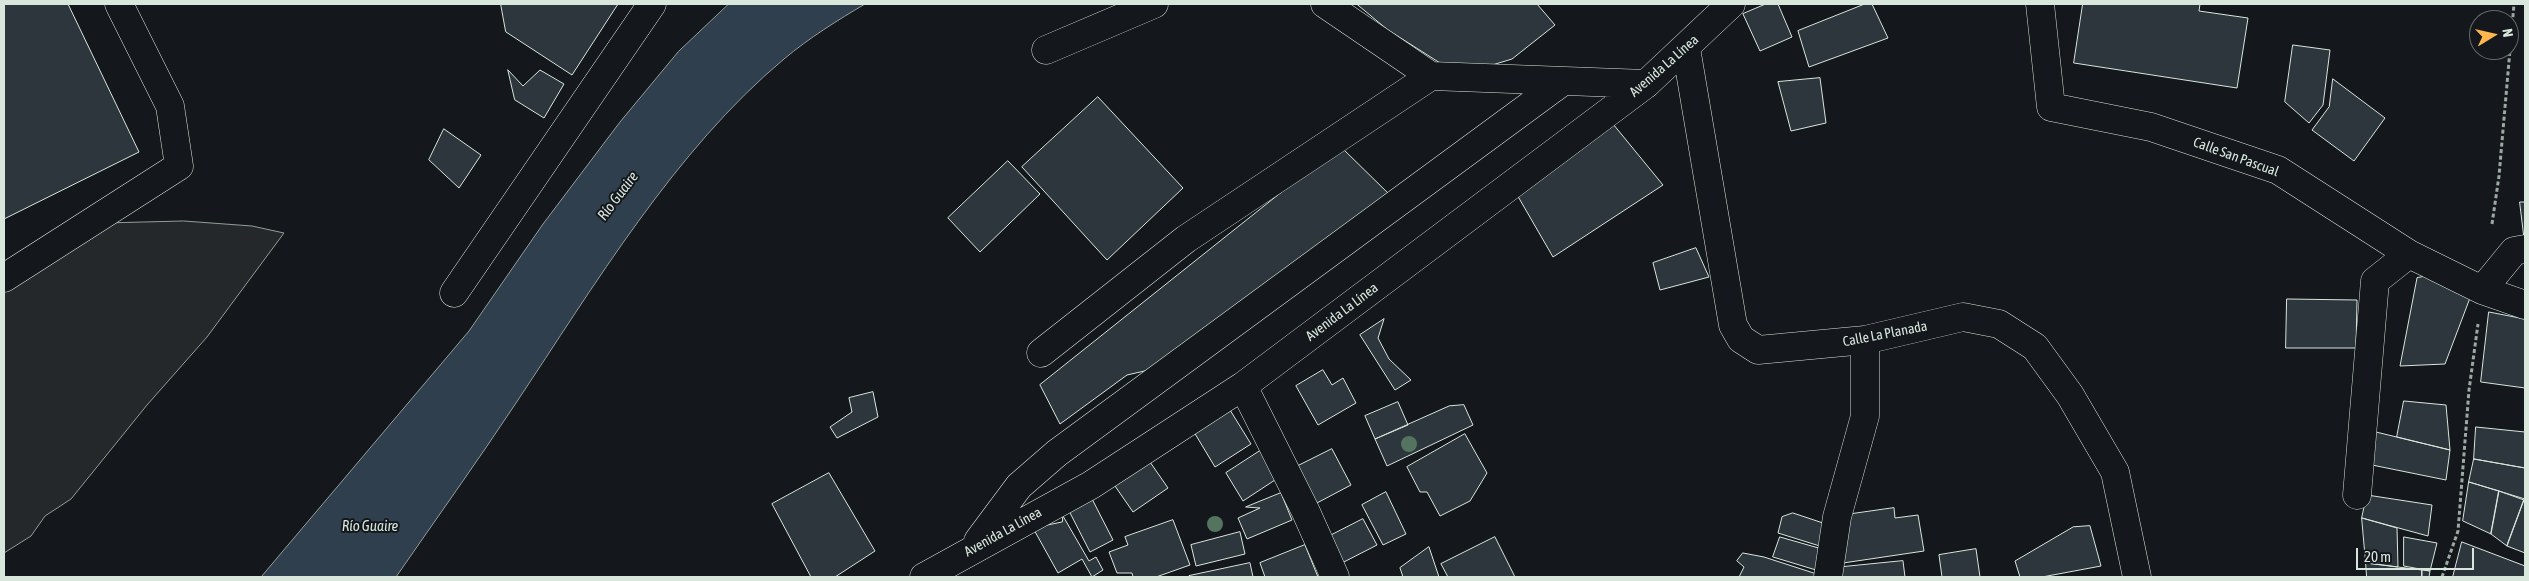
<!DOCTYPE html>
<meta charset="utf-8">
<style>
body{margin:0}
#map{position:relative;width:2529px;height:581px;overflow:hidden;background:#14181c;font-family:"Asap Condensed",sans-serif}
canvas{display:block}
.frame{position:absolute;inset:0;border:5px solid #d8e6dc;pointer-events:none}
.north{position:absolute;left:2469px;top:10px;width:50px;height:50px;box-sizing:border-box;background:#14181c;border:1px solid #626a69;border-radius:50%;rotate:81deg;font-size:14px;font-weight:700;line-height:20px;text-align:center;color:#d8e6dc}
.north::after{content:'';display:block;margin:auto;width:18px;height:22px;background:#ffb74d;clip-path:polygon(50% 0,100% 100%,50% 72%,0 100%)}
.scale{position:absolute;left:2356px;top:548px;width:118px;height:22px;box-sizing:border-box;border:2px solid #d8e6dc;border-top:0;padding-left:6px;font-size:15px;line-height:18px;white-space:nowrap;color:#d8e6dc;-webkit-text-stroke:4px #14181c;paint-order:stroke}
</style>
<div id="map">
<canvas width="2529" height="581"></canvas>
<div class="frame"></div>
<div class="north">N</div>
<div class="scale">20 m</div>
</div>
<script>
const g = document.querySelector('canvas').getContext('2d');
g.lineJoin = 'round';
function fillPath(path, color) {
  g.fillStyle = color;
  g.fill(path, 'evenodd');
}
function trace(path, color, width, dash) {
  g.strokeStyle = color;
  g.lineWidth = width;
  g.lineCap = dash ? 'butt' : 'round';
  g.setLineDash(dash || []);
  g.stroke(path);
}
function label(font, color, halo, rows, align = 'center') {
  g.font = font + ' "Asap Condensed",sans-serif';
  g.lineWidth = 4;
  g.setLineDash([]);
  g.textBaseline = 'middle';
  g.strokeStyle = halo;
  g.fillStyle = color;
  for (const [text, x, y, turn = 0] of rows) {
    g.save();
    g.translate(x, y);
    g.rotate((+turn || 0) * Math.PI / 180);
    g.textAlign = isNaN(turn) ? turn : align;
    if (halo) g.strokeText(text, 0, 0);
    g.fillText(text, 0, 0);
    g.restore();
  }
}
const parking = new Path2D(`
 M184,221L252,226L284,233L207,337L147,405L71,499L45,516L31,536L4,553V288L112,223Z`);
const water = new Path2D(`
 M729,4H865C838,20 809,38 784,59C675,150 594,286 516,403C477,462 436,519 396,577H261L469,331L543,224L620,122L678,52Z`);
const building = new Path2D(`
 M4,4H68L139,152L4,219Z
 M501,4H618L572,75L506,32Z
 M1357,4H1537L1555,25L1512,59L1459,75L1388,30Z
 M1766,4H1778L1792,37L1760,51L1743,14Z
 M1865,4H1872L1888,38L1809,67L1798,31Z
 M2083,4H2200L2199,11L2248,18L2237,88L2074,63Z
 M2293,45L2330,50L2323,105L2309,123L2285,102Z
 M508,70L523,86L540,70L564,84L544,118L515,100Z
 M1820,78L1826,123L1791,131L1778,82Z
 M2333,79L2385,118L2354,161L2312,130L2329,107Z
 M1098,97L1183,188L1107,260L1022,167Z
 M1613,124L1663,185L1553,257L1516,193Z
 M444,129L481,155L459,188L429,160Z
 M1340,146L1391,196L1162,367L1127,375L1060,424L1040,385Z
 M1008,161L1040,194L980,252L948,218Z
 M2520,202H2525V235H2524Z
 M1696,248L1709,277L1660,290L1653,263Z
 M2438,274L2473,290L2445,364L2400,366L2417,278Z
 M2287,299L2357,300L2356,348H2286Z
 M2489,312L2525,319V388L2481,382Z
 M1384,319L1378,338L1389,359L1411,380L1395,390L1360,335Z
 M1323,370L1332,385L1343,378L1356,403L1318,425L1296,386Z
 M873,392L878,417L837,438L830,427L852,412L849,398Z
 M2404,401L2446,405L2450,450L2397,437Z
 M1398,402L1408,425L1375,439L1365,416Z
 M1464,405L1473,425L1387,466L1375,439L1449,406Z
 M1230,410L1251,444L1215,467L1194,432Z
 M2476,427L2525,432V468L2474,459Z
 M2376,432L2450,450L2446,480L2372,465Z
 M1465,434L1487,473L1470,501L1440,516L1427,492H1420L1407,467Z
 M1263,449L1281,476L1243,501L1226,473Z
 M1332,449L1351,485L1315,504L1296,467Z
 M2474,459L2525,468V499L2469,482Z
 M1150,462L1168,488L1133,512L1115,486Z
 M829,473L875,551L835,577H811L772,504Z
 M2469,482L2499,491L2491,534L2463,521Z
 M2499,491L2524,500L2507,546L2491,534Z
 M1386,492L1406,534L1383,545L1362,505Z
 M1089,493L1113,540L1090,552L1066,505Z
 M1281,493L1292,520L1247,539L1238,518L1260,508L1246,507Z
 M2367,495L2432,505L2428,536L2362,518Z
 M2524,500H2525V553L2507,546Z
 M1894,508L1895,518L1918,515L1924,551L1843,563L1845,515Z
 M1793,513L1829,525L1823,547L1778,533L1782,517Z
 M1063,516L1089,561L1096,557L1103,570L1092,577L1082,559L1058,573L1033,528L1062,522Z
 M2362,518L2397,528L2398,567L2366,563Z
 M1363,519L1377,545L1336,566L1322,540Z
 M1173,520L1190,565L1156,577H1133L1132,573H1117L1109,552L1128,545L1125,537Z
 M2090,526L2101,566L2042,577H2020L2015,561L2073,527Z
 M1240,532L1245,554L1196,566L1191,545Z
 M1495,537L1515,577H1448L1441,564Z
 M1780,537L1822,549L1816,570L1773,557Z
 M2404,537L2437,543L2430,571L2404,566Z
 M2462,542L2525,566V577H2453Z
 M1305,545L1318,577H1265L1260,563Z
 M1429,547L1439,577H1403L1400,568Z
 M1976,549L1980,577H1942L1939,555Z
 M1743,553L1764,557L1826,577H1739L1744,567L1737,561Z
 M1903,561L1905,577H1833V568Z
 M1250,563L1253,577H1189V576Z
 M2366,563L2422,570V577H2367Z
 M2422,570L2430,571L2429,577H2422Z`);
const path = new Path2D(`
 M2492,224L2499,176L2514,4
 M2442,577L2458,531L2469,390L2478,324`);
const minor = new Path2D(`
 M1325,4L1431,76L1646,84
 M2040,4L2051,107L2151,127L2278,170L2409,254L2482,290L2525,305
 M1686,48L1733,325L1741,339L1758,350L1865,340L1963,317L1999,324L2035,347L2070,395L2115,472L2137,577
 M1046,50L1154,4
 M4,278L179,166L170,106L119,4
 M2482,290L2514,251L2525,249
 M454,293L652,4
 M1041,353L1186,239L1431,76
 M1243,386L1306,512L1335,577
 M2357,495L2375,281L2409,254
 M978,541L1019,486L1057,453L1562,82
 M924,577L1091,485L1243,386L1646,84L1731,4
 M1828,577L1837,517L1865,416V340`);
const trees = [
 [1409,444],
 [1215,524]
];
const streetNames = [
 ["Avenida La Línea",1664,66,-41],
 ["Calle San Pascual",2236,157,20],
 ["Avenida La Línea",1342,312,-37],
 ["Calle La Planada",1885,334,-11],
 ["Avenida La Línea",1003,532,-29]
];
const waterNames = [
 ["Río Guaire",618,196,-53],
 ["Río Guaire",370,526]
];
fillPath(parking, '#24282b');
trace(parking, '#939e99', 1);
fillPath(water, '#2f3f4d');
trace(water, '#939e99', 1);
fillPath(building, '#2c363c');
trace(building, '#d8e6dc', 1);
trace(minor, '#d8e6dc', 29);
trace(path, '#9da8a2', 3, [4, 2.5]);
trace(minor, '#14181c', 28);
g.fillStyle = '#55745f';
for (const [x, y] of trees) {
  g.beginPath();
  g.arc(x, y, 8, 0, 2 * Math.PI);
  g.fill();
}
label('14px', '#d8e6dc', '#14181c', streetNames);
label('italic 15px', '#d8e6dc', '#14181c', waterNames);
</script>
